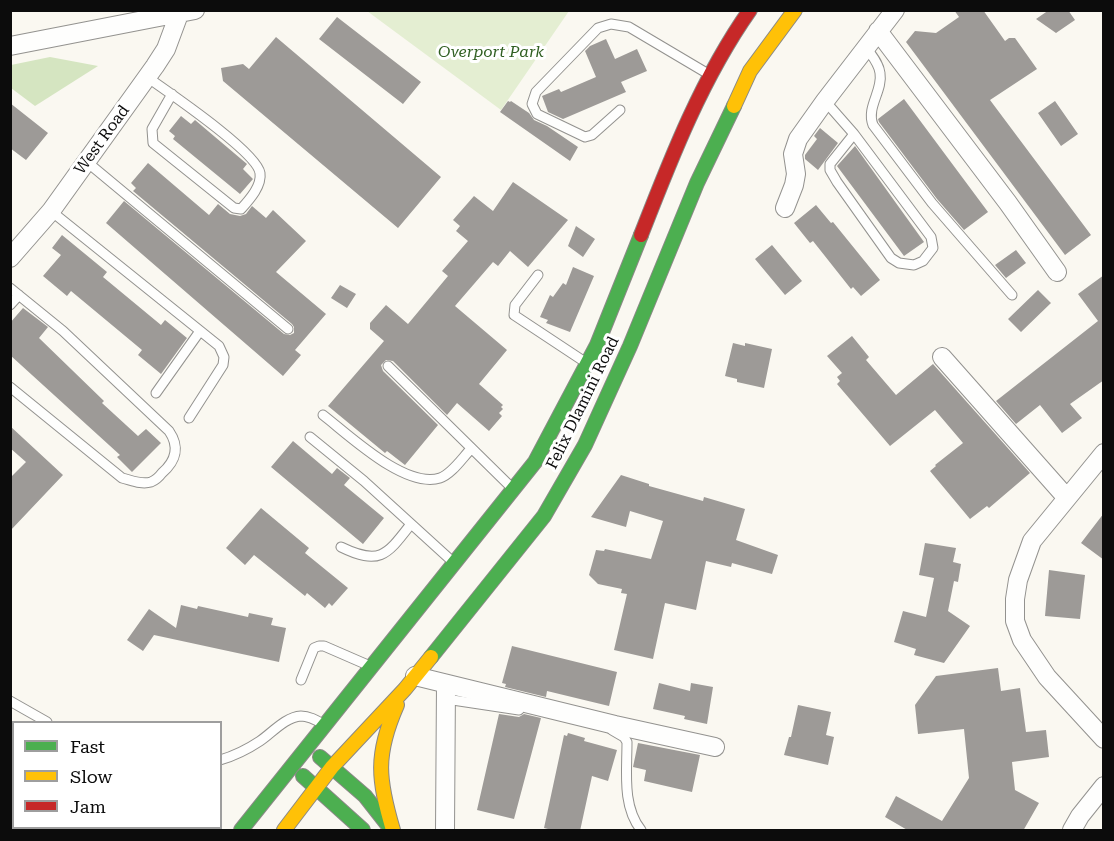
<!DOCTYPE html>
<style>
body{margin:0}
#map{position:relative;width:1114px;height:841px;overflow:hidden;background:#faf8f1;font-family:"Roboto Serif",serif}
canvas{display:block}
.frame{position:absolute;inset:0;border:12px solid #0c0c0c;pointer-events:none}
.legend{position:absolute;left:12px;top:721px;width:210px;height:108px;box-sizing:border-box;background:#fff;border:2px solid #9e9e9e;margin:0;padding:8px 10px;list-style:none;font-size:18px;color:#0c0c0c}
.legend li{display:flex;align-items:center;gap:12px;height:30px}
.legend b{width:30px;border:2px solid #9e9e9e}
</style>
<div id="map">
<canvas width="1114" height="841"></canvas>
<div class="frame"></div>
<ul class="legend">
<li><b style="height:8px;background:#4caf50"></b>Fast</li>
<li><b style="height:8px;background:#ffc107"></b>Slow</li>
<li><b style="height:8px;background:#c62828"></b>Jam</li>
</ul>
</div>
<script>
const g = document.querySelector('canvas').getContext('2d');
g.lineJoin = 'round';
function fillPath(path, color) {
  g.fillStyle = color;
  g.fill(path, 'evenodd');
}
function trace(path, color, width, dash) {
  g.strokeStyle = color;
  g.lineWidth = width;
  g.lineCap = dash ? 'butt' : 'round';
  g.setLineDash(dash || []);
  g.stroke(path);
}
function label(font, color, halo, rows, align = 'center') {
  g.font = font + ' "Roboto Serif",serif';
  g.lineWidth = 6;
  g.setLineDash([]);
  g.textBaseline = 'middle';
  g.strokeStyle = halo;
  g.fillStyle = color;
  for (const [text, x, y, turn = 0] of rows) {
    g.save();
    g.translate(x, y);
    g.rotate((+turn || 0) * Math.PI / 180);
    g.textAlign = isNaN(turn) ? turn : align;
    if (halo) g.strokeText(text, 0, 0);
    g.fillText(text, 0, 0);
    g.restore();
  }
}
const green = new Path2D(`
 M367,11H569L501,110Z`);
const forest = new Path2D(`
 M50,57L98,66L35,106L11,88V65Z`);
const building = new Path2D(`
 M954,10H983L1005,41L1009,38H1015L1037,69L990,100L1091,235L1065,255L906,42L915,31L936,33L959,17Z
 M1049,10H1068L1075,20L1056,33L1036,19Z
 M337,17L421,82L403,104L319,39Z
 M276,37L441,177L398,228L223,81L221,68L243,64L249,69Z
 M606,39L615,59L637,49L647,71L621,82L626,92L563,119L548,112L542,96L559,89L561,92L596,77L585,51L590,46Z
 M904,99L988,212L964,230L937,199L879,122L878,119Z
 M508,101L510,102L511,101L529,113L534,120L547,126L578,147L570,161L500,112Z
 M1055,101L1078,134L1061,146L1038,113Z
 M10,103L48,133L26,160L10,148Z
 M181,116L191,124L195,120L247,164L243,169L253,179L240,194L173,139L175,136L169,131Z
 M820,128L838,143L818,170L805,159V155L817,139L814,136Z
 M855,146L924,242L904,256L837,166Z
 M148,163L209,215L218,204L230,214L240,216L246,214L252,206L266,218L273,210L306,241L276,272L326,314L295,350L301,355L283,376L106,223L124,201L284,334L290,335L294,333V327L292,324L133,191L136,188L131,183Z
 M513,182L568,220L528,267L510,251L498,266L493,262L455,306L507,350L479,384L503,405L501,407L503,409L499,413L502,416L489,431L457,403L447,415L393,361L386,360L381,365L383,371L438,425L405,465L387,451L385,453L328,406L384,341L370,329V323L386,305L408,324L448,276L442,271L468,241L456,231L460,226L453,220L474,196L493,211Z
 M816,205L831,223L833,222L880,280L861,296L853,287L851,289L813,241L810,243L794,223Z
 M576,226L595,239L583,257L568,246Z
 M62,235L107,272L103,277L161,325L165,320L187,338L161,374L138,355L142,350L71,291L67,296L43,276L61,255L52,248Z
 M772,245L802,281L785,295L755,259Z
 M1016,250L1026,263L1006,278L995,265Z
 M573,267L594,276L570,332L546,323L548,320L540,317L550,295L553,297L563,283L566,285Z
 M1104,275V380L1070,404L1082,418L1062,433L1040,405L1016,424L996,401L1098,321L1078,294Z
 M340,285L356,294L347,308L331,298Z
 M1038,290L1051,303L1021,332L1008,319Z
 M23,308L48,327L39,338L104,401L102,403L138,436L146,429L161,443L132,472L117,457L120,455L10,355V323Z
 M852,336L869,357L866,360L896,395L933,364L1030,473L989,508L987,506L970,519L930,471L936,466L935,465L963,443L935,410L890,446L837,384L840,381L837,377L842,373L827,356Z
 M733,343L745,346V343L772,349L764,388L737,382V379L725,376Z
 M10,426L63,475L10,531V478L26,462L10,448Z
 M293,441L332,474L337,468L350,478L344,485L384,518L363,544L271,467Z
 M621,475L649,484V486L703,501L704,497L745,509L736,540L778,555L772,574L732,563L731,567L706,561L696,610L665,603L653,659L614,650L627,594L621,593L622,589L598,584L589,575L596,550L604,551L605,549L651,559L663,521L630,511L626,527L591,517Z
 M261,508L309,548L305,553L348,588L332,606L329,603L325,608L307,593L305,596L254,555L245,565L226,548Z
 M1104,513V560L1081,543Z
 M925,543L956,548L953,562L961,564L958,582L954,581L948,611L970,626L944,663L914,655L916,649L894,642L903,611L926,617L934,578L919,575Z
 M1049,570L1085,575L1080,619L1045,616Z
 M181,605L197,609L198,606L248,617L249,613L273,618L271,625L286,628L279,662L154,635L143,651L127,640L149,609L176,628Z
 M512,646L617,672L609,706L547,691L546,697L505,687L506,684L502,683Z
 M998,668L1001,691L1020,688L1026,732L1046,730L1049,757L1012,762L1015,790L1039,803L1023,831H909L885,817L896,796L942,821L969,778L964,729L918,734L915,705L936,676Z
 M659,683L690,691L691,683L713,687L707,724L684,719L685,716L653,709Z
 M798,705L831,712L826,735L834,737L828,765L784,755L789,737H791Z
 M499,714L519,717L524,714L541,718L514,819L477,810Z
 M568,733L585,738L584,741L617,750L608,781L592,776L580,831H556L544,828L564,735L567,736Z
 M638,743L700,755L692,792L644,781L646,770L633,767Z`);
const lane = new Path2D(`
 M866,47C871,55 879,63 880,73C883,91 866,107 873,125L932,203L1012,295
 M147,77C168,92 257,152 260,173C262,186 249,200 241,209L234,208L153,143L152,129L172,94
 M825,101L854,134L931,237L933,248L923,261L914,265L899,263L891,258L837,182L830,170V164L854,134
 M620,110L592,135L585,137L537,114L532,104L536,92L598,28L611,24L629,27L710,75
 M87,162L288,329
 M51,211L219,346L224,357L223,365L189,418
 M538,275L515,305L514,315L585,362
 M10,288L63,331L169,431C180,447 176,461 162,473C159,477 156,480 151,482C141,485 131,480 122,478L10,387
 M10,305L19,295
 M388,366L512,488
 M156,393L200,331
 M323,415C349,435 405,489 440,478C452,474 463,457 471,449
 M310,437L364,481L453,562
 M341,547C380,566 387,555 411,524
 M301,680L314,648L319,646H324L370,666
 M446,699L519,710
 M10,701L47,722
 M612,730L624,737L627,742C627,772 622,806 641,830
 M220,760C234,756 248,749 260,741C272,733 285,717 301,716C309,716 316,720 323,724`);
const street = new Path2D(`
 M878,31L1008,203L1057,272
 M10,46L195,10
 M785,208L794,185L796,174L793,154L798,139L825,101L895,10
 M10,258L51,211L155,66L166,49L179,14
 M942,357L1066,497
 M1104,453L1032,541L1018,580L1015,599V621L1022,640L1047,677L1104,739
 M415,676L615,725L715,747
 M445,830L446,684
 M1072,830L1080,816L1104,786`);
const fast = new Path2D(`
 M431,657L544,516L585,445L630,346L697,183L734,106
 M320,757L365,796L387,824
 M303,776L363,830
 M241,830L535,462L597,345L641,235`);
const slow = new Path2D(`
 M734,106L750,71L795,10
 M284,830L332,767L405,689L431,657
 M393,830C378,779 375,755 397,705`);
const jam = new Path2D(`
 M641,235C671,158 702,78 750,10`);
const parkNames = [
 ["Overport Park",491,52]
];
const streetNames = [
 ["West Road",102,140,-54],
 ["Felix Dlamini Road",583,403,-64]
];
fillPath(green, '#e4eed2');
fillPath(forest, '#d5e5c1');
fillPath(building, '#9d9a97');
trace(lane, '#93928f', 11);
trace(street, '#93928f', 20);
trace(fast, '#8a8986', 16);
trace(slow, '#8a8986', 16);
trace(jam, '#8a8986', 16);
trace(lane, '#fefefd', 9);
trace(street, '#fefefd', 18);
trace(fast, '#4caf50', 14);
trace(slow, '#ffc107', 14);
trace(jam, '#c62828', 14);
label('italic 16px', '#305f22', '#fff', parkNames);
label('16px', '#0c0c0c', '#fff', streetNames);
</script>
